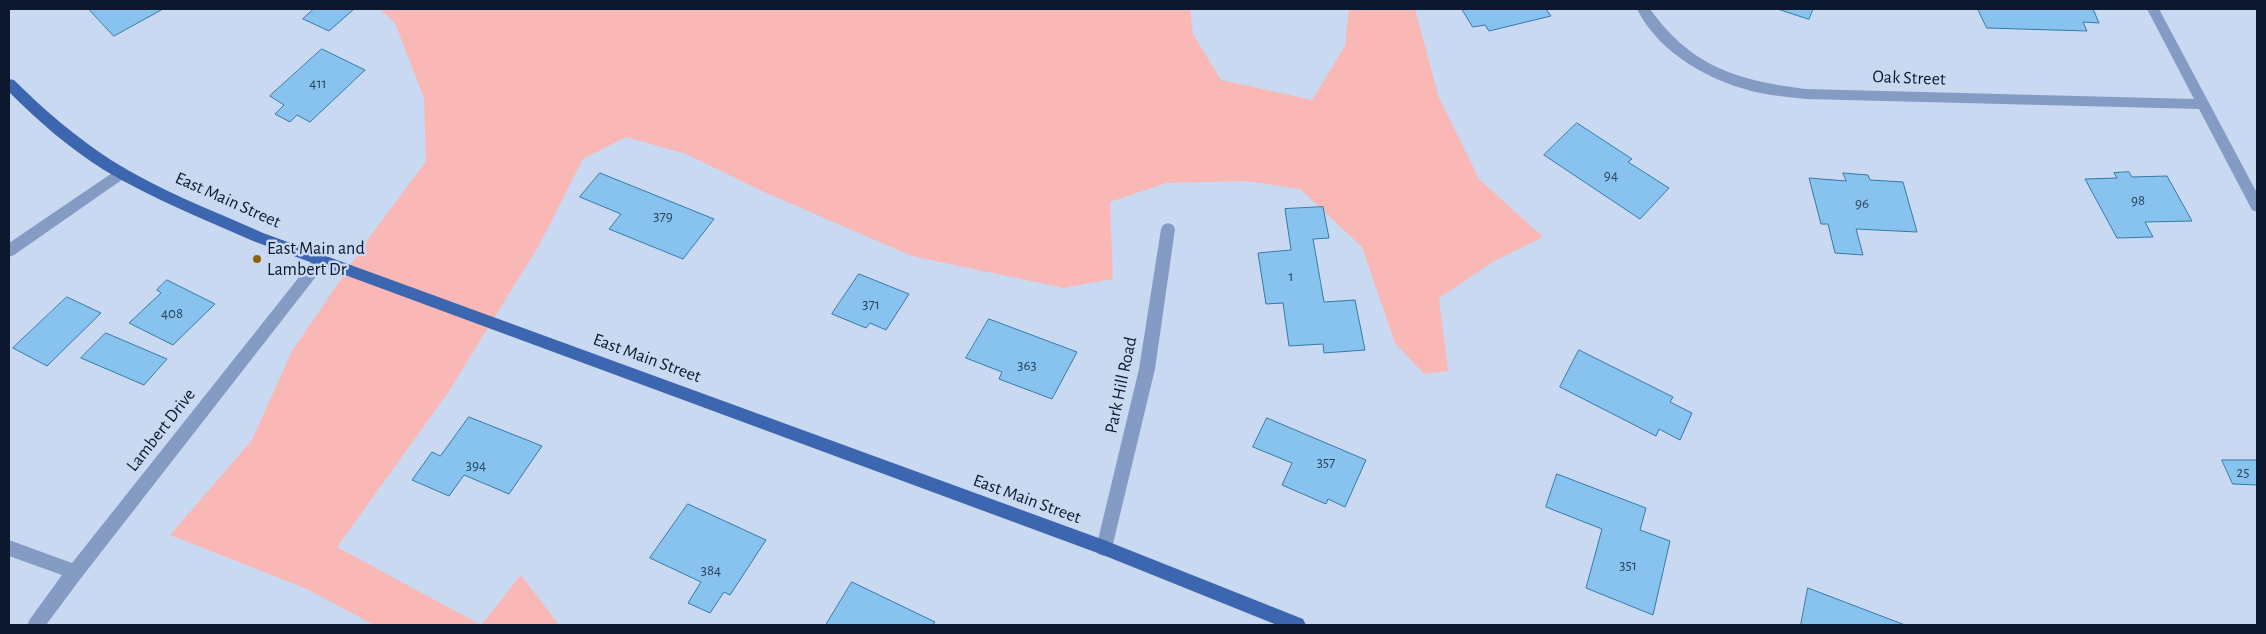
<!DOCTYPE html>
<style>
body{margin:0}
#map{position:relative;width:2266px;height:634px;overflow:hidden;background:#cad9f2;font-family:"Alegreya Sans",sans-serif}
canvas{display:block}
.frame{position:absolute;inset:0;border:10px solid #0b182e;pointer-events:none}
</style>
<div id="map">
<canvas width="2266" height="634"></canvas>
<div class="frame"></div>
</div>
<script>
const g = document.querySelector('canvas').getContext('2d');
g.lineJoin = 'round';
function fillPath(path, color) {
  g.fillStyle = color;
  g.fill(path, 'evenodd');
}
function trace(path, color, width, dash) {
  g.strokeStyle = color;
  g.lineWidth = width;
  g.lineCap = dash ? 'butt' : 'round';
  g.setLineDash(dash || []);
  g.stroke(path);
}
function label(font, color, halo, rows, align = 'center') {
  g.font = font + ' "Alegreya Sans",sans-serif';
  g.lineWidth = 5;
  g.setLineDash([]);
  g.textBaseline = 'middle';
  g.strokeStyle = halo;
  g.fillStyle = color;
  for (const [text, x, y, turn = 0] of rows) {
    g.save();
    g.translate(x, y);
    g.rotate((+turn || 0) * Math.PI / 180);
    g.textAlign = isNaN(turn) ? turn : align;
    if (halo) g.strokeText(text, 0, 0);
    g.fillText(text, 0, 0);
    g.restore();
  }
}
const green = new Path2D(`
 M380,9H1190L1193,34L1221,80L1312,100L1345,46L1349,9H1415L1439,98L1479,179L1543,237L1494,261L1439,298L1448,371L1424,374L1395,343L1362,247L1300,189L1246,181L1166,183L1110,202L1113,279L1064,288L912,256L764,192L686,154L626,137L583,159L538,247L447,394L337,547L481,625L521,575L559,625H374L307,589L170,535L252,440L292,351L369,238L426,161L424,98L395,23Z`);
const building = new Path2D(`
 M89,9H163L114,36Z
 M314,9H354L329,31L303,19Z
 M1462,9H1546L1551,16L1489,31L1485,25L1473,27Z
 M1778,9H1813L1809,19Z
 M1978,9H2093L2099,23L2083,22L2087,31L1987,28Z
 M322,49L365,70L310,122L297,115L290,122L275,114L284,105L270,96Z
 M1577,123L1632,159L1628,162L1669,188L1640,219L1544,155Z
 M2129,172L2132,177L2167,176L2192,221L2145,222L2153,237L2117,238L2085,179L2117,178L2114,173Z
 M600,173L714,219L683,259L609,229L621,214L580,197Z
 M1843,173L1868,175L1870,180L1903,182L1917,232L1856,229L1863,255L1835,253L1828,224H1821L1809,178L1846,181Z
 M1323,207L1329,238L1313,239L1324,302L1355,300L1365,350L1324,353L1323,344L1289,346L1283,303L1266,304L1258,253L1291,250L1285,209Z
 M859,274L909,294L886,330L870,323L866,328L832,314Z
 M167,280L215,304L173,345L129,323L161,293L157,290Z
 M67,297L101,313L47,366L13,348Z
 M989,319L1077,352L1052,399L999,379L1002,372L966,358Z
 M106,333L167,359L144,385L81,358Z
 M1579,350L1673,397L1670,402L1692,413L1680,440L1659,429L1656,436L1560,387Z
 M469,417L542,446L509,494L464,475L449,496L412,480L432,452L440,456Z
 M1267,418L1366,460L1345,507L1328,499L1326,504L1282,485L1292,463L1253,447Z
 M2222,460H2257V485L2233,484Z
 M1557,474L1646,508L1640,530L1670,541L1653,615L1586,588L1602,529L1546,507Z
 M688,504L766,540L730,595L724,592L710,613L688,603L701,582L650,558Z
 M852,582L935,622L933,625H826Z
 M1808,588L1905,625H1801Z`);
const minor = new Path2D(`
 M1637,9H1650C1693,68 1737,80 1806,89L2194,99L2147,9H2159L2257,193V212L2252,210L2199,109L1806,99C1791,97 1775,96 1760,93C1713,83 1659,54 1637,9Z
 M121,167L126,169L128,173L126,177L14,255L9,257V243Z
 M1168,223L1173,225L1175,229L1155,369L1112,548L1110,554L1104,556L1098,554L1096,548L1139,369L1161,229L1163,225Z
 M320,255L325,257L327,261L325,265L81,578L46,625H27L30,619L62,575L9,556V540L72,563L315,257Z`);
const major = new Path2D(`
 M9,79L14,80C44,110 76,137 111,160C158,190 212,210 263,233L1104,540L1303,619L1306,625H1277L1103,555L253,241C203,219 151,198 104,170C69,148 38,121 9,92Z`);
const markers = [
 [257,259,5,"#8d6508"]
];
const numberNames = [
 ["411",318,83],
 ["94",1611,175],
 ["98",2138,200],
 ["96",1862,203],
 ["379",663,216],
 ["1",1291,276],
 ["371",871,304],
 ["408",172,313],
 ["363",1027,365],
 ["357",1326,462],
 ["394",476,465],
 ["25",2243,472],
 ["351",1628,565],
 ["384",711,570]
];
const streetNames = [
 ["Oak Street",1909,78,2],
 ["East Main Street",228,200,24],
 ["East Main Street",647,358,20],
 ["Park Hill Road",1121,385,-78],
 ["Lambert Drive",161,430,-52],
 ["East Main Street",1027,499,20]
];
const poiNames = [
 ["East Main and",267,249],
 ["Lambert Dr",267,270]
];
fillPath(green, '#f9b7b5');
fillPath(building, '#87c3ee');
trace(building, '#3579a5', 1);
fillPath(minor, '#849cc4');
fillPath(major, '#3c66af');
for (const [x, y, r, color] of markers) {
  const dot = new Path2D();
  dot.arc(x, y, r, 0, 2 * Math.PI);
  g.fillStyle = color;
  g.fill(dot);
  trace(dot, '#cad9f2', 2);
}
label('15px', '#2a435e', null, numberNames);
label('18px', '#0b182e', '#cad9f2', streetNames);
label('18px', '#0b182e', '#cad9f2', poiNames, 'left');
</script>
